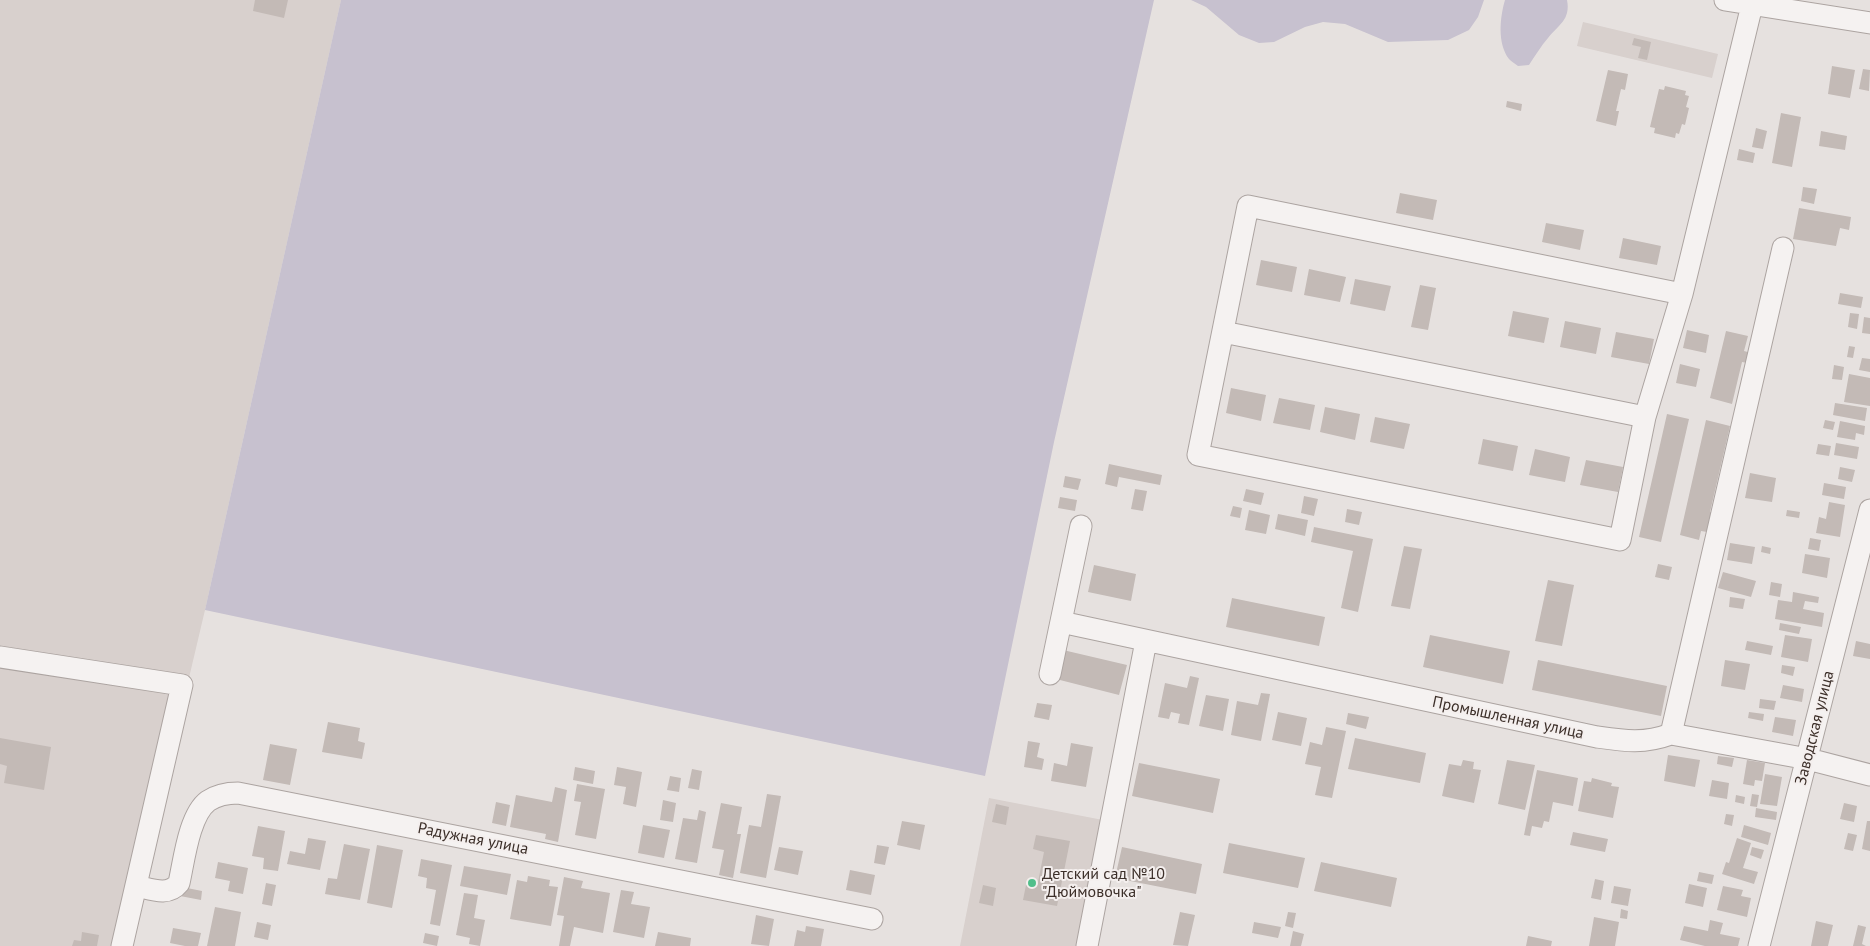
<!DOCTYPE html>
<meta charset="utf-8">
<style>
body{margin:0}
canvas{display:block;background:#e6e1df}
</style>
<canvas width="1870" height="946"></canvas>
<script>
const g = document.querySelector('canvas').getContext('2d');
g.lineJoin = 'round';
function fillPath(path, color) {
  g.fillStyle = color;
  g.fill(path, 'evenodd');
}
function trace(path, color, width, dash) {
  g.strokeStyle = color;
  g.lineWidth = width;
  g.lineCap = dash ? 'butt' : 'round';
  g.setLineDash(dash || []);
  g.stroke(path);
}
function label(font, color, halo, rows, align = 'center') {
  g.font = font + ' "PT Sans",sans-serif';
  g.lineWidth = 4;
  g.setLineDash([]);
  g.textBaseline = 'middle';
  g.strokeStyle = halo;
  g.fillStyle = color;
  for (const [text, x, y, turn = 0] of rows) {
    g.save();
    g.translate(x, y);
    g.rotate((+turn || 0) * Math.PI / 180);
    g.textAlign = isNaN(turn) ? turn : align;
    if (halo) g.strokeText(text, 0, 0);
    g.fillText(text, 0, 0);
    g.restore();
  }
}
const built = new Path2D(`
 M0,0H341L205,610L143,873L114,946H0Z
 M1583,22L1718,54L1712,78L1577,46Z
 M989,798L1103,820L1079,946H960Z`);
const green = new Path2D(`
 M341,0H1154L1054,442L985,776L205,610Z
 M1191,0H1484L1478,17L1469,30L1448,40L1388,42L1345,24L1323,22L1305,27L1274,42L1259,43L1239,35L1206,7Z
 M1505,0H1567C1571,20 1558,25 1548,38C1541,46 1535,56 1529,65L1518,66C1515,64 1511,61 1509,59C1497,43 1500,17 1505,0Z`);
const building = new Path2D(`
 M255,0H288L284,18L253,11Z
 M1634,38L1651,42L1647,60L1638,58L1641,47L1632,45Z
 M1832,66L1855,70L1850,98L1828,94Z
 M1863,69L1870,70L1869,91L1859,89Z
 M1608,70L1628,74L1625,90L1621,89L1616,111H1619L1616,126L1596,121Z
 M1665,86L1686,91L1685,95L1689,96L1686,107L1689,108L1685,125L1682,124L1679,134L1676,133L1675,138L1654,133L1655,128L1650,127L1659,89L1664,90Z
 M1507,101L1522,104L1521,111L1506,107Z
 M1781,113L1801,117L1792,167L1772,163Z
 M1756,128L1767,131L1763,149L1752,147Z
 M1821,131L1847,136L1845,150L1819,146Z
 M1739,149L1755,153L1753,163L1737,160Z
 M1803,187L1817,189L1814,204L1801,201Z
 M1400,193L1437,200L1433,220L1396,213Z
 M1799,208L1851,217L1849,230L1840,228L1836,246L1793,239Z
 M1546,223L1584,230L1580,250L1542,242Z
 M1623,238L1661,246L1657,265L1619,258Z
 M1261,260L1297,267L1292,292L1256,285Z
 M1309,269L1346,277L1340,302L1304,295Z
 M1355,279L1391,286L1385,311L1350,304Z
 M1420,285L1436,288L1428,330L1411,327Z
 M1840,293L1863,297L1861,308L1838,304Z
 M1513,311L1549,318L1544,343L1508,336Z
 M1850,313L1859,314L1857,329L1848,327Z
 M1864,317L1870,318V334L1862,333Z
 M1565,321L1601,328L1596,354L1560,347Z
 M1687,330L1709,335L1706,353L1683,348Z
 M1726,331L1748,336L1744,351L1755,354L1753,364L1742,362L1732,404L1710,398Z
 M1616,332L1654,339L1649,364L1611,357Z
 M1849,346L1855,347L1853,358L1847,357Z
 M1862,358L1870,359V372L1859,370Z
 M1680,364L1700,369L1696,387L1676,383Z
 M1834,365L1844,367L1842,380L1832,379Z
 M1849,374L1870,378V406L1844,402Z
 M1231,388L1266,395L1261,421L1226,413Z
 M1279,398L1315,405L1310,430L1273,423Z
 M1835,403L1867,408L1865,421L1833,415Z
 M1325,407L1360,414L1355,440L1320,432Z
 M1667,414L1689,419L1661,542L1639,537Z
 M1375,417L1410,424L1404,449L1370,442Z
 M1706,420L1730,426L1710,512L1715,513L1712,526L1708,525L1707,532L1701,531L1699,540L1680,535Z
 M1825,420L1835,422L1833,430L1823,428Z
 M1840,421L1865,426L1864,435L1856,433L1855,440L1837,437Z
 M1483,439L1518,446L1513,471L1478,464Z
 M1836,443L1859,447L1857,459L1834,455Z
 M1818,444L1831,446L1829,456L1816,454Z
 M1535,449L1570,457L1565,482L1529,475Z
 M1586,460L1623,467L1618,492L1580,485Z
 M1109,464L1162,475L1160,485L1119,477L1117,487L1105,484Z
 M1840,467L1855,470L1852,482L1838,479Z
 M1750,473L1776,478L1772,502L1745,498Z
 M1065,476L1081,479L1078,490L1063,487Z
 M1824,483L1846,487L1844,499L1822,495Z
 M1135,489L1147,491L1143,511L1131,509Z
 M1246,489L1264,493L1261,505L1243,501Z
 M1304,496L1318,499L1314,516L1301,513Z
 M1060,497L1077,500L1075,511L1058,508Z
 M1829,502L1845,505L1840,537L1816,533L1819,517L1826,519Z
 M1233,506L1242,508L1240,518L1230,516Z
 M1347,509L1362,512L1359,525L1345,522Z
 M1249,510L1270,515L1266,534L1245,530Z
 M1787,510L1800,512L1799,518L1786,516Z
 M1278,514L1308,520L1305,536L1275,529Z
 M1314,527L1373,539L1358,612L1341,608L1353,551L1311,542Z
 M1810,538L1821,540L1819,551L1808,549Z
 M1730,543L1755,547L1752,564L1727,560Z
 M1404,546L1422,549L1410,609L1391,606Z
 M1762,546L1771,548L1770,554L1761,552Z
 M1805,554L1830,558L1827,578L1802,573Z
 M1658,564L1672,567L1669,580L1655,577Z
 M1094,565L1136,574L1131,601L1088,592Z
 M1723,572L1756,581L1751,597L1718,588Z
 M1548,580L1574,585L1562,646L1535,641Z
 M1771,582L1782,584L1780,597L1769,595Z
 M1793,592L1819,597L1818,603L1805,601L1803,609L1824,613L1822,627L1775,619L1778,600L1792,602Z
 M1730,597L1745,599L1743,609L1729,607Z
 M1232,598L1325,617L1319,646L1226,627Z
 M1780,623L1801,627L1799,634L1779,630Z
 M1430,635L1510,651L1503,684L1423,667Z
 M1785,635L1812,639L1808,662L1781,657Z
 M1747,641L1773,646L1771,655L1745,650Z
 M1856,641L1870,644V659L1853,656Z
 M1063,650L1127,665L1119,695L1056,679Z
 M1538,660L1667,686L1661,716L1532,690Z
 M1725,660L1750,664L1745,690L1721,686Z
 M1782,665L1795,667L1793,676L1781,673Z
 M1190,676L1199,678L1189,725L1178,723L1180,714L1171,712L1169,719L1158,717L1165,683L1187,688Z
 M1783,685L1804,689L1802,702L1780,698Z
 M1261,693L1270,694L1261,741L1231,735L1237,701L1258,705Z
 M1206,695L1229,699L1223,731L1199,726Z
 M1760,699L1776,701L1774,710L1759,708Z
 M1037,703L1052,705L1049,720L1034,717Z
 M1278,712L1307,718L1301,746L1272,740Z
 M1749,712L1764,714L1763,721L1748,718Z
 M1348,713L1369,717L1366,729L1346,724Z
 M1775,717L1796,720L1793,736L1772,732Z
 M328,722L360,728L358,741L365,743L362,759L322,752Z
 M1326,727L1346,731L1332,798L1315,795L1321,767L1305,764L1310,742L1322,745Z
 M0,738L51,747L44,790L4,783L7,766L0,764Z
 M1355,738L1426,753L1420,783L1348,769Z
 M1028,741L1040,743L1037,757L1044,759L1042,770L1024,767Z
 M1071,743L1093,747L1086,787L1051,781L1054,763L1067,766Z
 M270,744L297,749L290,785L263,780Z
 M1668,755L1700,760L1695,787L1664,781Z
 M1718,756L1734,758L1732,767L1717,764Z
 M1463,760L1474,762L1473,769L1481,770L1474,803L1442,796L1449,764L1461,766Z
 M1507,760L1535,765L1525,810L1498,804Z
 M1747,760L1765,763L1762,781L1755,780L1754,786L1743,784Z
 M1139,763L1220,779L1213,813L1132,796Z
 M575,767L595,771L593,784L573,780Z
 M617,767L642,772L636,807L623,804L626,787L614,785Z
 M692,769L702,771L699,790L688,788Z
 M1537,770L1578,778L1573,806L1553,802L1549,822L1544,821L1542,828L1532,826L1530,836L1524,835Z
 M1765,774L1782,777L1777,806L1760,804Z
 M670,776L681,778L679,792L667,790Z
 M1592,778L1612,783L1611,786L1619,787L1613,818L1578,811L1584,781L1591,782Z
 M1712,780L1729,783L1727,799L1709,796Z
 M577,784L605,789L596,839L575,835L581,802L574,801Z
 M555,787L567,790L558,842L545,839L546,834L510,827L516,795L552,802Z
 M767,794L781,796L766,878L740,873L749,825L761,827Z
 M1752,794L1759,795L1757,807L1750,806Z
 M1736,795L1745,797L1744,804L1735,802Z
 M663,800L676,803L673,822L660,820Z
 M496,802L510,805L506,826L492,823Z
 M721,803L742,807L737,834H741L733,878L719,875L724,850L712,848Z
 M1844,803L1857,806L1854,822L1840,819Z
 M996,804L1009,807L1006,825L992,822Z
 M1756,808L1777,812L1776,820L1755,817Z
 M699,810L706,812L697,863L675,859L683,818L697,820Z
 M1726,814L1734,815L1732,826L1724,824Z
 M902,821L925,825L920,850L897,845Z
 M1867,821H1870V851L1862,849Z
 M643,825L670,830L664,858L638,853Z
 M1744,825L1771,833L1768,845L1741,837Z
 M258,826L285,831L278,871L263,869L264,858L252,856Z
 M1573,832L1608,839L1605,852L1570,845Z
 M1848,833L1857,835L1853,851L1844,849Z
 M1036,835L1070,841L1057,906L1023,900L1026,885L1037,887L1044,852L1033,849Z
 M308,838L326,841L320,870L287,864L290,851L305,854Z
 M1737,838L1751,843L1743,868L1758,872L1754,884L1722,874L1726,862L1729,863Z
 M1229,843L1305,858L1298,888L1223,873Z
 M344,844L370,849L360,900L325,894L328,878L337,879Z
 M377,845L403,850L392,908L367,903Z
 M877,845L889,847L885,865L874,863Z
 M779,847L803,851L798,875L774,870Z
 M1122,847L1202,864L1196,894L1115,878Z
 M1752,847L1764,850L1761,859L1750,855Z
 M421,859L452,865L440,926L430,924L436,890L426,888L427,878L418,876Z
 M218,862L248,868L243,894L228,891L230,881L215,878Z
 M1321,862L1397,878L1391,907L1314,891Z
 M464,866L511,874L507,895L460,886Z
 M850,870L875,875L871,895L846,890Z
 M1699,872L1714,875L1712,884L1697,881Z
 M528,876L550,880L549,886L558,887L551,926L510,919L517,880L527,882Z
 M564,877L583,881L581,888L610,893L603,933L574,927L570,946H559L564,916L557,915Z
 M1595,879L1604,881L1601,900L1591,898Z
 M266,883L276,885L272,906L262,904Z
 M1689,884L1707,888L1703,907L1685,903Z
 M983,885L996,888L993,906L979,903Z
 M1614,886L1631,889L1628,906L1611,903Z
 M1723,886L1743,890L1741,896L1751,898L1747,917L1717,910Z
 M182,887L202,891L201,900L180,896Z
 M621,890L634,892L631,904L650,907L644,938L613,932Z
 M464,893L478,895L474,918L485,920L480,946L469,944L470,938L456,935Z
 M215,907L241,912L235,946H207Z
 M1621,909L1628,911L1627,919L1620,918Z
 M1180,912L1195,915L1188,946L1173,945Z
 M1288,912L1296,913L1293,928L1285,926Z
 M756,915L774,919L769,946L751,944Z
 M1594,917L1619,922L1615,946H1589Z
 M1710,920L1723,923L1720,934L1740,938L1738,946H1705L1680,940L1684,926L1708,931Z
 M1816,921L1833,925L1828,946H1811Z
 M257,922L271,925L268,940L254,937Z
 M1254,922L1281,927L1278,938L1252,933Z
 M1858,925L1866,927L1862,944L1866,946H1853Z
 M806,926L824,929L821,946H794L797,930L805,932Z
 M173,928L201,933L198,946H185L170,943Z
 M1293,931L1304,934L1301,946H1290Z
 M82,932L99,935L97,946H72L74,940L81,941Z
 M658,932L691,938L690,946H655Z
 M425,933L439,936L437,946L423,943Z
 M1528,936L1552,941L1551,946H1526Z`);
const minor = new Path2D(`
 M1725,0L1870,23
 M1682,294L1248,206L1198,455L1620,540L1645,417L1682,294L1752,5
 M1223,332L1645,417
 M1061,622L1597,737C1625,741 1644,744 1671,734L1808,759L1870,775
 M0,657L182,685L122,946
 M1050,674L1081,526
 M1671,734L1783,248
 M136,886C151,889 168,897 179,883C184,861 189,815 208,801C217,795 227,793 238,793L872,919
 M1087,946L1146,641
 M1759,946L1870,510`);
const markers = [
 [1032,883,5,"#50bf8b"]
];
const streetNames = [
 ["Промышленная улица",1508,718,12],
 ["Заводская улица",1815,728,-76],
 ["Радужная улица",473,839,11]
];
const poiNames = [
 ["Детский сад №10",1042,874],
 ["\"Дюймовочка\"",1042,892]
];
fillPath(built, '#d8d0cd');
fillPath(green, '#c7c1cf');
fillPath(building, '#c3bab6');
trace(minor, '#aca4a1', 23);
trace(minor, '#f5f2f1', 21);
for (const [x, y, r, color] of markers) {
  const dot = new Path2D();
  dot.arc(x, y, r, 0, 2 * Math.PI);
  g.fillStyle = color;
  g.fill(dot);
  trace(dot, '#f4efee', 2);
}
label('16px', '#3c2f29', '#f4efee', streetNames);
label('16px', '#3c2f29', '#f4efee', poiNames, 'left');
</script>
